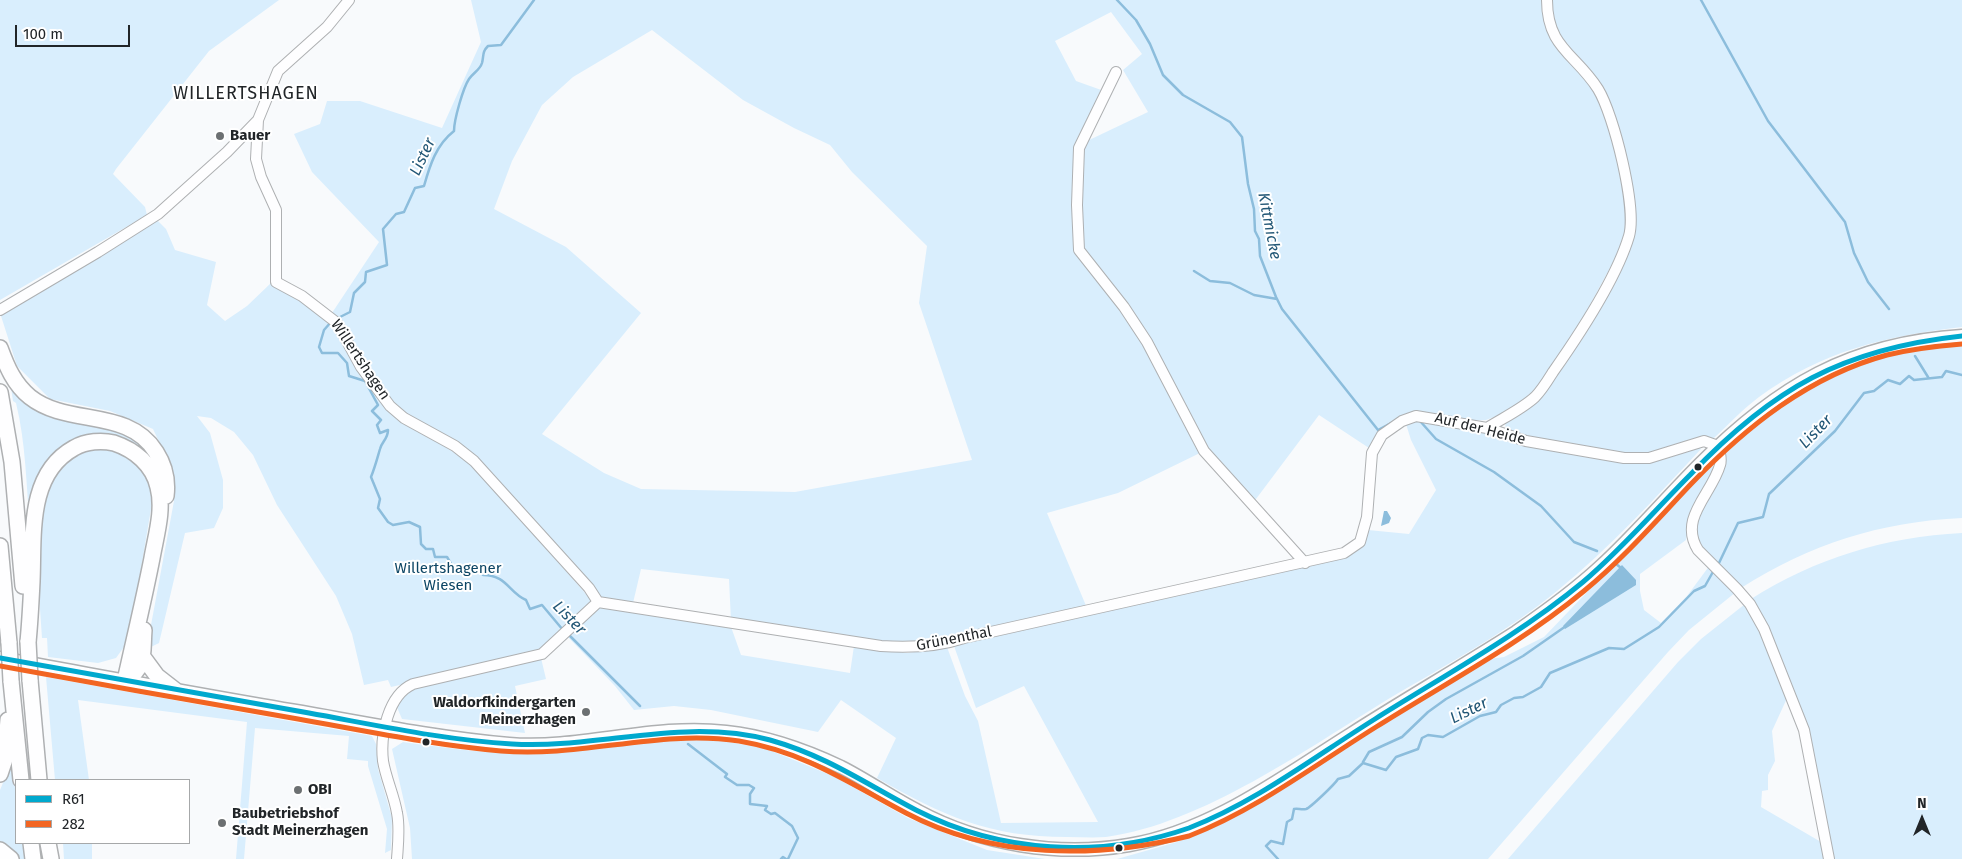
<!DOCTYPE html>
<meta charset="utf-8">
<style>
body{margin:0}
#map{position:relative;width:1962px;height:859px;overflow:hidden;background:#f8fafc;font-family:"Fira Sans",sans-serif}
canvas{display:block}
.legend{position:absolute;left:15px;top:779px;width:175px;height:65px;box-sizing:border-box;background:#fff;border:1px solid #a6a8a9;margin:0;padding:6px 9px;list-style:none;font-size:15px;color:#212528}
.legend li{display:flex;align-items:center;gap:10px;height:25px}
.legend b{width:25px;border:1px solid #a6a8a9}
.north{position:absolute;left:1897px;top:794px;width:50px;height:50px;-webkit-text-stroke:4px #fff;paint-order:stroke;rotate:0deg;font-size:14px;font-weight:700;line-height:20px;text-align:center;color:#212528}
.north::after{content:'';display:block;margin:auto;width:18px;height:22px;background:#212528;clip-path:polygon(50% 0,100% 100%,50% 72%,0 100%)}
.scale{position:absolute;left:15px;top:25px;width:115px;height:22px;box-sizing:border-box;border:2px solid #212528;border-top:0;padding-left:6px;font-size:15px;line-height:18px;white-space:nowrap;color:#212528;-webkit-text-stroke:4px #fff;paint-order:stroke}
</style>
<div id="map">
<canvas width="1962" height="859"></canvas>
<ul class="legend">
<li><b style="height:6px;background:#00a9ce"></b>R61</li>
<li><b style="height:6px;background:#f26522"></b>282</li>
</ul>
<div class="north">N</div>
<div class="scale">100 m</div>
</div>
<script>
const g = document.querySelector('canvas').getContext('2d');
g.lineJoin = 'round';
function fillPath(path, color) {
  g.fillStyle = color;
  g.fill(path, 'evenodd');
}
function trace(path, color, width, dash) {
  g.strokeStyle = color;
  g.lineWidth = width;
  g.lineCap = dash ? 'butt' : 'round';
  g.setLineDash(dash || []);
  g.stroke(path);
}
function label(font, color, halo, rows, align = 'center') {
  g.font = font + ' "Fira Sans",sans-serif';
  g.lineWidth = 4;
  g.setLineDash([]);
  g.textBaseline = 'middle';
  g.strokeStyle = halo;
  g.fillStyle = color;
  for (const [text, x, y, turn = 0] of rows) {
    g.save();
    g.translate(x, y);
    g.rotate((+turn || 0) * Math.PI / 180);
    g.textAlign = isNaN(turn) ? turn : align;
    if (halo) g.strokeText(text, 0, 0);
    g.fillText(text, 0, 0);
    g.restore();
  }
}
const green = new Path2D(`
 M0,0H279L209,51L116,169L113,174L145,207L147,215L0,300Z
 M471,0H1544L1545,16L1552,37L1596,89L1610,117L1620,155L1628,235L1561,358L1532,396L1512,410L1486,420L1469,421L1428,412L1401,416L1379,432L1372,450L1319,415L1253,503C1238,486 1217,469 1205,449C1176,403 1158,350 1126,305C1115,289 1088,266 1083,248C1076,225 1077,164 1085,142L1148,112L1123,70L1142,54L1111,12L1055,41L1076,81L1104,91L1077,148L1074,199L1078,254L1121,308L1144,343L1202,452L1118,493L1047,513L1087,608L910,645L731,621L729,579L641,569L633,603C624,602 612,601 603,598C594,594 576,571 568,563C518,511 465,431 392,411L474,466L593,602L548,649L533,655L391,687L388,680L364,685L352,634L336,596L277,505L253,455L234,432L211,418L197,416L210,433L223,480V508L214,528L185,533L159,643L149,648L151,625L174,501L172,469L153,429L110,411L50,399L17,366L1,316L156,219L166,229L175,250L216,262L207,305L225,321L247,306L271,283L328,319L379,242L312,172L294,134L320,124L327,101H360L442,128L481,42ZM652,30L743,100L794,128L830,145L852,172L927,246L919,303L972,460L795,492L641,489L604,473L542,434L641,313L566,247L494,209L512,161L542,105L573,77Z
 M1549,0H1962V327C1886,336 1822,351 1759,397C1743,409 1729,424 1714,438H1704L1647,455L1622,454L1527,437L1506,430L1505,422L1537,400L1633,234L1613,117L1556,37Z
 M1962,345V518C1879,522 1811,544 1741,588L1695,541L1696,514L1725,452L1784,402L1823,379L1865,362L1925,347Z
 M10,381L18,393L130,430L161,467L135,448L68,446L30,526C26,484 26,444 16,403L13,401Z
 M1425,419L1620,460L1696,445L1701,449C1655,498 1610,548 1557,591C1507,632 1446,665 1390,698C1308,748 1202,824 1106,837C1093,838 1080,837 1067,837C989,837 943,816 877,778L896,738L841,700L818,732L711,710L674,706L634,710L615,686L566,635L599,605L730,624L741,655L850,673L854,646L907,653L947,647L965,696L978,721L1001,823L1098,822L1024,686L976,708L954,646L1346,556L1368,530L1409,534L1436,490L1411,440L1406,424Z
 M82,448L117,449L141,465L153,497L129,640L116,658L98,663L48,657L47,638H42L38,580L39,519L54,470Z
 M1712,462L1714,473L1691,517L1686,540L1640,574V591L1644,610L1661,623L1687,596L1710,565L1736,592L1689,630L1668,652L1488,859H1117L1177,842L1231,818L1489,659L1504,657L1544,637Z
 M1962,533V859H1831L1811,748L1751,599C1816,558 1885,537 1962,533Z
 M1745,604L1760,628L1788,696L1772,731L1775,761L1768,775V790L1762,791L1761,807L1821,842L1826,859H1508L1678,662L1701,639Z
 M541,658L546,679L515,686L525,733L402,719L396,705L401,697L412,689Z
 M46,677L372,736L376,744L378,769L392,818L391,850L385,853L387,829L368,766V761L347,759L349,736L255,728L244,859H236L247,722L78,700L89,780H55Z
 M708,738L767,749L833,776L908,818L987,850L1045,859H412L410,828L392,749L403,742C447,748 491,755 536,752C594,748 651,739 708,738Z
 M11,754L16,797V843H22L25,859H18L0,844V790L7,773Z
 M63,843H92V859H64Z`);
const water = new Path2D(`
 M1384,511H1387L1391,518L1389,523L1381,526Z
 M1622,565L1636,580V585L1565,629L1563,626Z`);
const stream = new Path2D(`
 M1117,0L1136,20L1150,44L1163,75L1183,95L1230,122L1242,137L1248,184L1254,209L1255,231L1259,239L1260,256L1276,297L1282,309L1378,430L1393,422
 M1701,0L1768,121L1845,222L1854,253L1868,282L1889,309
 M1194,271L1210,281L1230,283L1254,295L1277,299
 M336,319L350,312L354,293L365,282L366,272L387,265L383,229L396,214L404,212L415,188L424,186C430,165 436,145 454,131C454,120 463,88 469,79C473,73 480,70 482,63C484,55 482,52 488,46L501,45L534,0
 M331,322L324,330L319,347L322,353H338L347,363L349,376L365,381L378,405L372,411L381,420L377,425L380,433L388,430C388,439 382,441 380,449C377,459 375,467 371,477L380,499L378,508L388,522L393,525L409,522L420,527L421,544L426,549H433L435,557H447L453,567L462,566L469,572L474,565L483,575C507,575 509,593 526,600L530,609L542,605L563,630
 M1915,356L1928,377
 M1420,421L1436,439L1494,472L1541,506L1574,542L1597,551
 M1615,563L1621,568
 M1719,563L1738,523L1763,517L1769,494L1835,431L1864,393L1874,391L1888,380L1900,384L1909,376L1914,380L1942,377L1946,371L1962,375
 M567,633L640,706
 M688,744L727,774L725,777L737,785H749L754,788L750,794V804L767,806L765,810L771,814L775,813L792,826L798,838L788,859
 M1363,762L1369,752L1402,737L1428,712L1446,699L1523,656L1566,626
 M781,859L783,857L786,859
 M1278,859L1266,846L1271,841L1283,844L1287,822L1292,819L1294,809C1298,808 1301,810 1306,809C1310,808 1335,784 1338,779L1349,776L1363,763L1386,770L1396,757L1418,749L1422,738L1428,735L1443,737L1480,716L1496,712L1501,705L1514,698L1523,697L1541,687L1550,673L1609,648L1624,649L1659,627L1694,591L1705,586L1714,570`);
const minor = new Path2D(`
 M1116,72L1079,148L1077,205L1079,250L1124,307L1147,342L1204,451L1305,563
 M258,120L256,159L261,177L276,210V282L302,296L337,323L361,367L390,406L404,418L455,446L474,461L589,588L598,602
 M0,310L98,252L158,214L227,152L258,120L278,71L327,27L349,0
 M1487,428C1503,418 1522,409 1535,397C1542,390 1548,380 1553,372C1579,335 1616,280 1629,236C1637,208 1614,115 1598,89C1576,54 1547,48 1547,0
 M598,602L881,646C910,648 937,647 964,638L1344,553L1360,542L1367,517L1372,453L1382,435L1402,421L1416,416L1487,428L1526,441L1624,458H1649L1704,441L1718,446C1720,452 1722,459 1720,465C1712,494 1678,518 1698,550L1737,589L1750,604L1764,629L1804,730L1829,859
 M397,859C398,844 400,828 397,813C394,795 386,779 383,761C380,735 388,695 413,684L542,654L598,602`);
const major = new Path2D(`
 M0,658C100,676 201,695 302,712C370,724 440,738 509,744C581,750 653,723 726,732C765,736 805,750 841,767C867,780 892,798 918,811C981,845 1059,857 1129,845C1212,831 1282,777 1351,734C1406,699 1461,667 1516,632C1545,612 1574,591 1600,567C1635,535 1666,498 1700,464C1778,386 1850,343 1962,336`);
const highway = new Path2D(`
 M0,348C7,367 14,384 30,397C68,427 128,407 156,452C165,466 168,480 166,496
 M0,392L12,462L23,586
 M0,546L9,643
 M28,642C30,622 31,602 32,581C34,535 27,474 74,448C86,441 102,440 114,443C135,450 153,465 158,487C164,510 156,535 152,558C144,599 134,640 125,681
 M143,657L157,676L175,690
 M30,680L39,780
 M11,681L21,780
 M125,681C147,667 142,653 144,630
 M0,774L4,762L8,720
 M31,843L33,859
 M48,843L51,859
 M0,850L11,859`);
const highwayBridge = new Path2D(`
 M28,642L30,680
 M9,643L11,681`);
const bus1 = new Path2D(`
 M0,658C103,677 206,695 309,713C376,725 444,740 512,744C600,749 682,717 770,740C827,756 866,784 916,810C1000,853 1100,859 1189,828C1256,802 1314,757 1375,719C1445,675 1519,635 1583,582C1622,549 1654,511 1690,475C1773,388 1842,349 1962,336`);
const bus2 = new Path2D(`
 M0,666C99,684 199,702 298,719C366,731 433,745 501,751C581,758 659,729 739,741C805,752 849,783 906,813C993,859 1096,859 1189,836C1256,810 1315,765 1376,727C1446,683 1520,644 1584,591C1623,559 1656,521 1691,484C1746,427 1809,376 1887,355C1912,349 1937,346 1962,344`);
const markers = [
 [220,136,5,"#6c7072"],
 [1698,467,4.5,"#212528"],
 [586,712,5,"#6c7072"],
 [426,742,4.5,"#212528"],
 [298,790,5,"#6c7072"],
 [222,823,5,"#6c7072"],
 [1119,848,4.5,"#212528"]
];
const poiNames = [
 ["Bauer",230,136],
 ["Waldorfkindergarten",576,703,"right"],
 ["Meinerzhagen",576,720,"right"],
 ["OBI",308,790],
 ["Baubetriebshof",232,814],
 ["Stadt Meinerzhagen",232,831]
];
const streetNames = [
 ["Willertshagen",360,360,56],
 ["Auf der Heide",1480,429,14],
 ["Grünenthal",954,639,-11]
];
const parkNames = [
 ["Willertshagener",448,569],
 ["Wiesen",448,586]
];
const waterNames = [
 ["Lister",423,157,-65],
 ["Kittmicke",1269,226,79],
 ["Lister",1816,432,-46],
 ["Lister",569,618,46],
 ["Lister",1469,711,-26]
];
const quarterNames = [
 ["WILLERTSHAGEN",246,94]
];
fillPath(green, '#d9eefd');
fillPath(water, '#8cbddc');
trace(stream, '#8cbddc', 2.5);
trace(minor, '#aeb0b2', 12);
trace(major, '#aeb0b2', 15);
trace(highway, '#aeb0b2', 18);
trace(minor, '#fefeff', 10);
trace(major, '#fefeff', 12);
trace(highway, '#fefeff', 15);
trace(highwayBridge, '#aeb0b2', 18, []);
trace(highwayBridge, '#fefeff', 15);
trace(bus1, '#00a9ce', 5);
trace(bus2, '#f26522', 5);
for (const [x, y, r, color] of markers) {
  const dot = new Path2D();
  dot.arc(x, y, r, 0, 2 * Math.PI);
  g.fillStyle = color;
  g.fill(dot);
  trace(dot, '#fff', 2);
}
label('bold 15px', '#212528', '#fff', poiNames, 'left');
label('15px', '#212528', '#fff', streetNames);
label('15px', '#0c4564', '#fff', parkNames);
label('italic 16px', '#225776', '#fff', waterNames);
g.letterSpacing = '1px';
label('18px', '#212528', '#fff', quarterNames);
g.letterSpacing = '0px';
</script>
